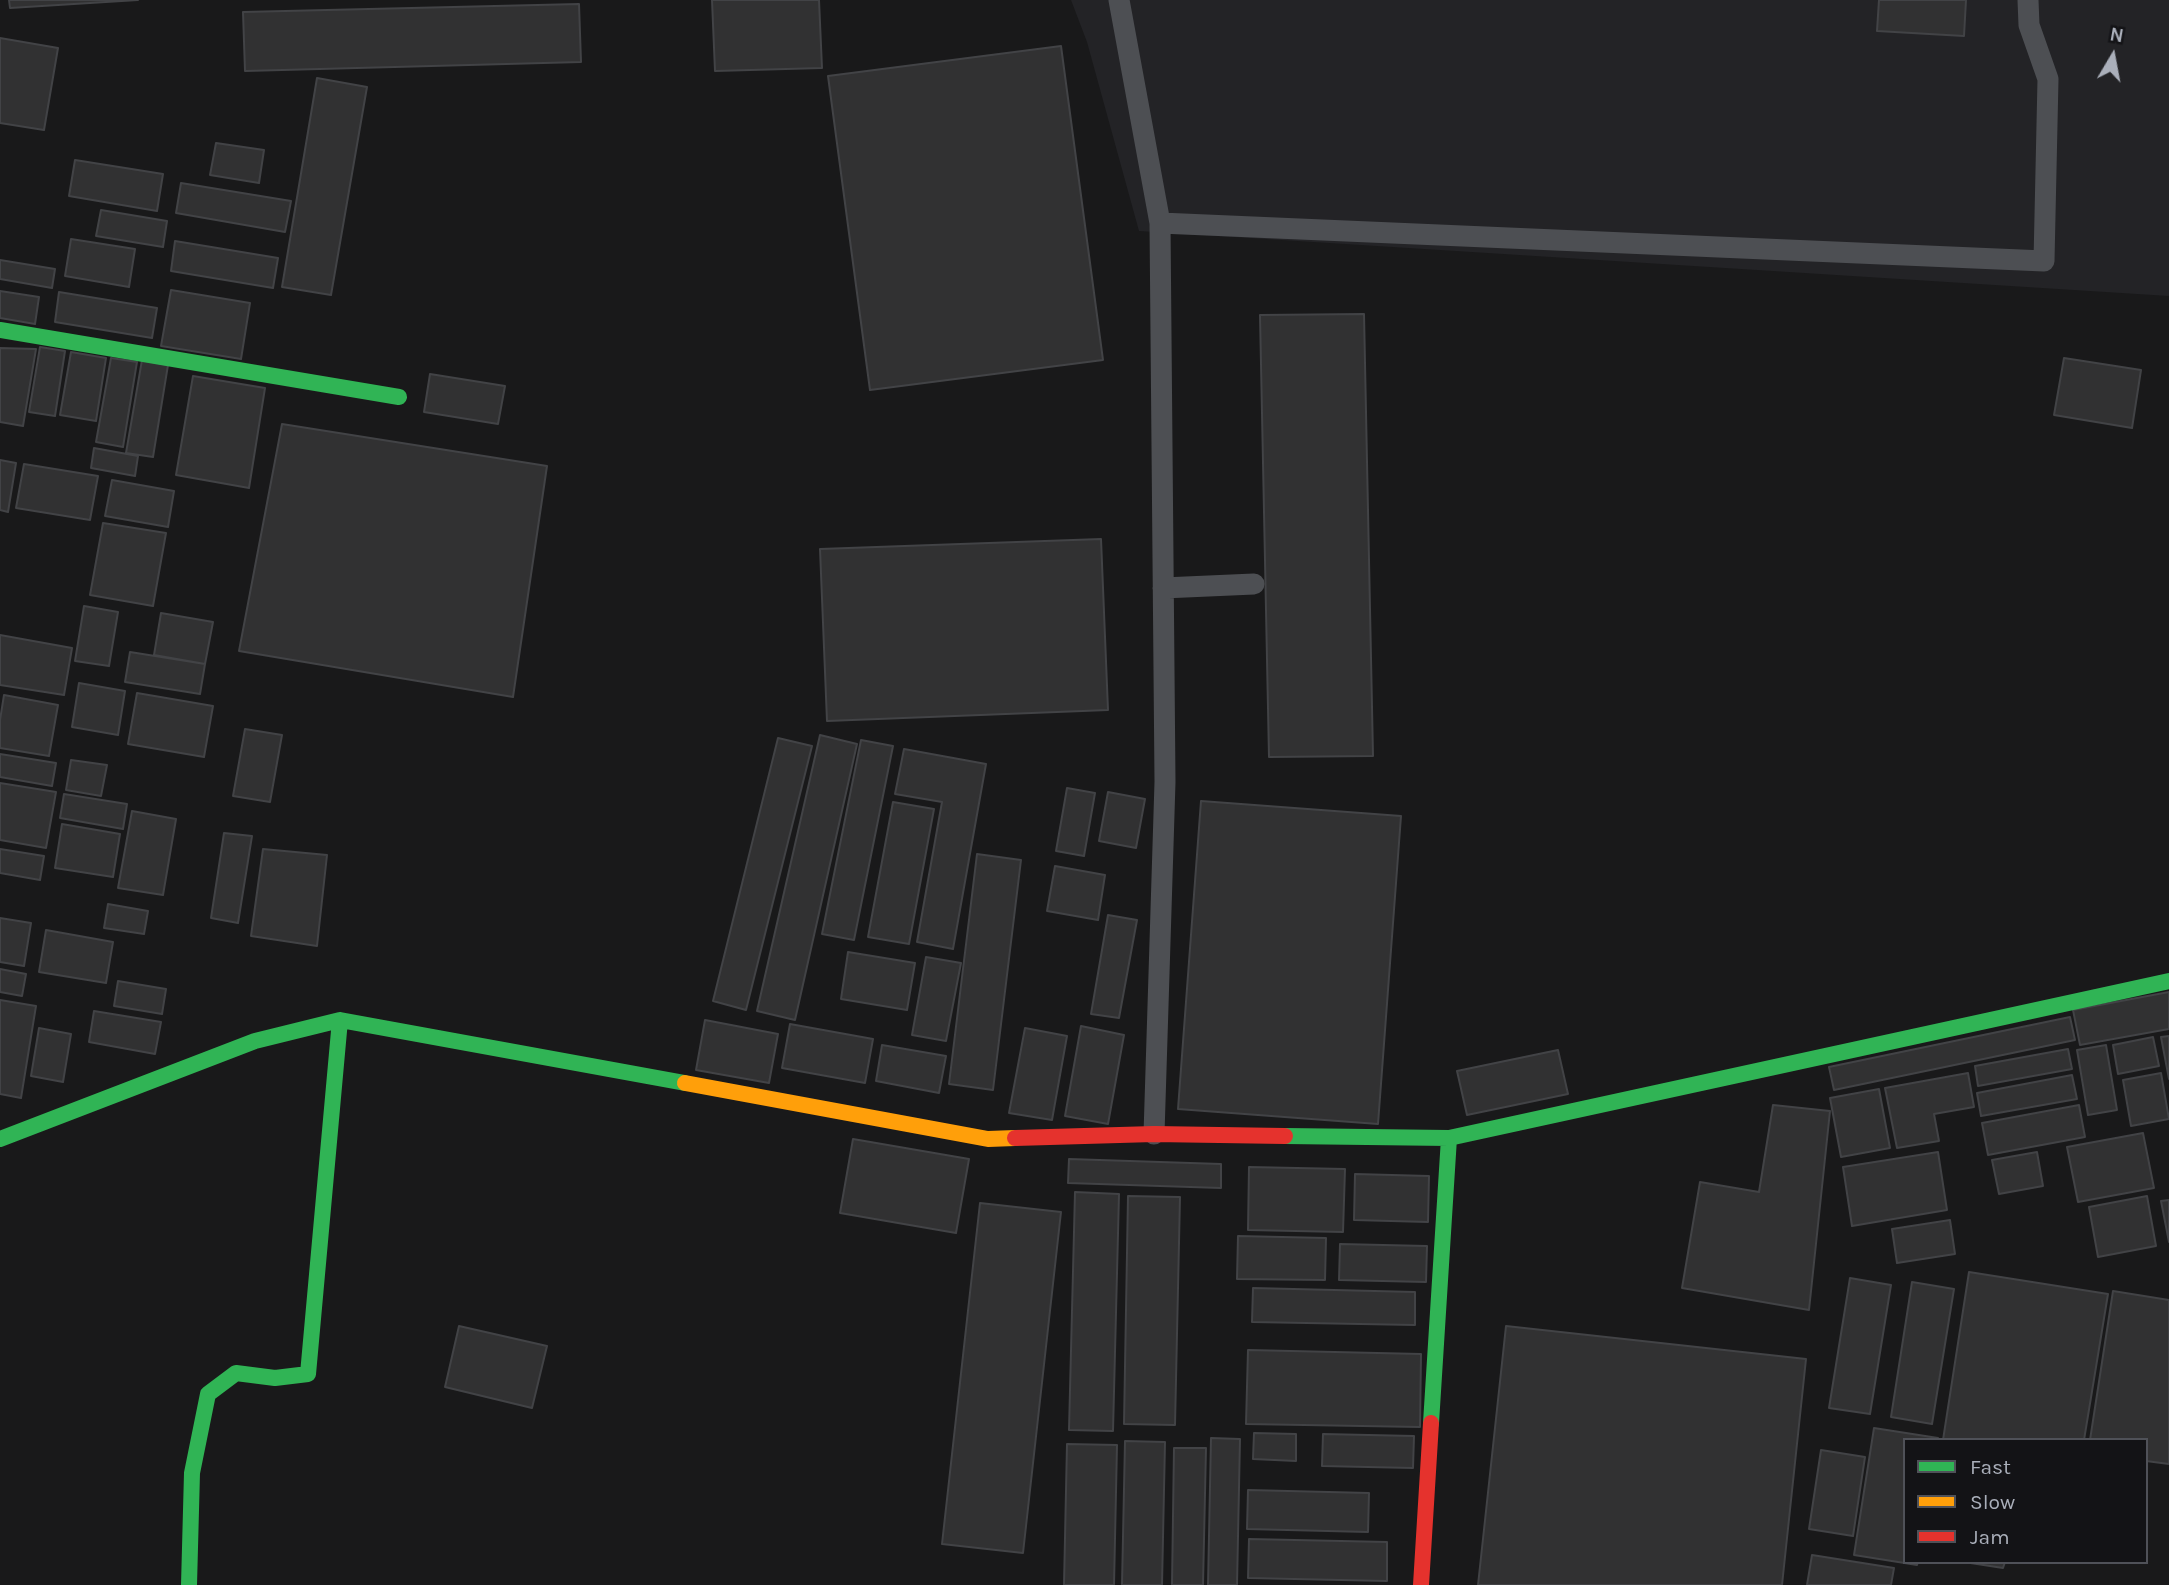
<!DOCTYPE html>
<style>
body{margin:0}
#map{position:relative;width:2169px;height:1585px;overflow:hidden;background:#19191a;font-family:Karla,sans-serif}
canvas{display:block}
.legend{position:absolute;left:1903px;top:1438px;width:245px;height:126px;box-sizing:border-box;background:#131316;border:2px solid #4f5158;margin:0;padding:9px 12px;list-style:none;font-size:21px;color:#aaafba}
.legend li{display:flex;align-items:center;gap:14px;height:35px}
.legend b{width:35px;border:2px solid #4f5158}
.north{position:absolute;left:2078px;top:21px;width:70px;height:70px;-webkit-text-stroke:5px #131316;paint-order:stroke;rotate:10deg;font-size:19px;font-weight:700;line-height:28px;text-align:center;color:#aaafba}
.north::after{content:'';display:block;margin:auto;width:24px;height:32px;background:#aaafba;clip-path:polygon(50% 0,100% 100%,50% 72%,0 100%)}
</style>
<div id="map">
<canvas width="2169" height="1585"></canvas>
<ul class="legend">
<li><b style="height:9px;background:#30b455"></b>Fast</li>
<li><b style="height:9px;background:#ff9f0a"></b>Slow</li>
<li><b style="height:9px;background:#e5322d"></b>Jam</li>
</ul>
<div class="north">N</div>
</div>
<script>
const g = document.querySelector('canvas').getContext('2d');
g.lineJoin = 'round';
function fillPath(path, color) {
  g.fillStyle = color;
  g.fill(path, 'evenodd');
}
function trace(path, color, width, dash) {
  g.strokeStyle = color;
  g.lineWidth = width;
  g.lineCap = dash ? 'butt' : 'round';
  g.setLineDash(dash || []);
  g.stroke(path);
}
const built = new Path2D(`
 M1071,0H2169V296L1139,231L1087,42Z`);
const building = new Path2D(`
 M9,0H138L10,8Z
 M712,0H819L822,68L715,71Z
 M1879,0H1966L1964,36L1877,31Z
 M579,4L581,62L245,71L243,12Z
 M0,38L58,48L44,130L0,123Z
 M1061,46L1103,360L870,390L828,76Z
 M317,78L367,87L331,295L282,287Z
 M216,143L264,150L259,183L210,175Z
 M75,160L163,174L157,211L69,196Z
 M181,183L291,201L285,232L176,213Z
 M101,210L167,221L163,247L96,236Z
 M71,239L135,249L129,287L65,276Z
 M175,241L278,258L273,288L171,271Z
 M0,260L55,269L52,288L0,279Z
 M171,290L250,303L241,359L161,346Z
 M0,291L39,297L35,324L0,318Z
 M59,292L157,308L152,338L55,322Z
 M1364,314L1373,756L1269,757L1260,315Z
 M40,347L65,351L55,416L29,412Z
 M0,348L36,349L23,426L0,422Z
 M71,352L106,358L96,421L60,415Z
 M111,358L137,362L123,447L96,442Z
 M2064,358L2141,370L2132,428L2054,415Z
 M142,360L168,365L153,457L126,453Z
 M430,374L505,386L498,424L424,412Z
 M193,376L265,388L249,488L176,475Z
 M282,424L547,466L513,697L239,651Z
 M94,448L138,456L135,476L91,468Z
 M0,460L16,463L8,512L0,510Z
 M24,464L98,476L90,520L16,508Z
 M112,480L174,491L168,527L105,516Z
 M103,523L166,533L153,606L90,595Z
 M1101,539L1108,710L827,721L820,549Z
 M84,606L118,612L109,666L75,661Z
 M161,613L213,622L205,664L154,655Z
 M0,635L72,648L64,695L0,685Z
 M130,652L205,664L200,694L125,682Z
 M79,683L125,691L118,735L72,727Z
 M137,693L213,706L204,757L128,744Z
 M4,695L58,705L49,756L0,748V720Z
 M245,729L282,735L270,802L233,796Z
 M820,735L857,744L795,1020L757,1011Z
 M778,738L812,746L746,1010L713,1001Z
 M861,740L893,746L854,940L822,934Z
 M904,749L986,764L953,949L917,942L942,802L895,794Z
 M0,754L56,763L52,786L0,777Z
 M71,760L107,765L101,796L66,790Z
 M0,783L56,792L46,848L0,840Z
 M1067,788L1095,793L1084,856L1056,851Z
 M1108,792L1145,799L1136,848L1099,841Z
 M64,794L127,804L123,829L60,818Z
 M1201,801L1401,816L1378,1124L1178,1109Z
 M893,802L934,809L909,944L868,937Z
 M132,811L176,819L163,895L118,888Z
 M62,824L120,834L113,877L55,868Z
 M224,833L252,836L238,923L211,918Z
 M0,849L44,856L40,880L0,873Z
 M263,849L327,855L317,946L251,936Z
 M977,854L1021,860L993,1090L949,1084Z
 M1055,866L1105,875L1098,920L1047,911Z
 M108,904L148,911L144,934L104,928Z
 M1108,915L1137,920L1119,1018L1091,1014Z
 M0,918L31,923L24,966L0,962Z
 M46,930L113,942L106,983L39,972Z
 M848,952L915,963L907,1010L841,999Z
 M926,957L961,963L946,1041L912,1035Z
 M0,969L26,974L22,996L0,992Z
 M118,981L166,989L162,1014L114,1006Z
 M2169,992V1029L2080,1045L2073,1010Z
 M0,1000L36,1006L21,1098L0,1094Z
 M94,1011L161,1022L155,1054L89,1042Z
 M2070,1017L2075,1040L1834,1090L1829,1067Z
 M705,1020L778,1034L769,1083L696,1070Z
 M790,1024L873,1039L865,1083L782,1068Z
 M1081,1026L1124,1035L1108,1124L1065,1116Z
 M39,1028L71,1034L63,1082L31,1076Z
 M1025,1028L1067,1036L1052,1120L1009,1113Z
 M2169,1036V1079L2161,1037Z
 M2153,1037L2159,1066L2118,1074L2113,1045Z
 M882,1045L946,1056L939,1093L876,1081Z
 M2106,1045L2117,1110L2088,1115L2077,1050Z
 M2068,1049L2072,1069L1978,1086L1975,1066Z
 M1558,1050L1568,1094L1467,1115L1457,1071Z
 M1968,1073L1974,1107L1934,1114L1939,1141L1897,1148L1885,1088Z
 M2161,1073L2169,1119L2131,1126L2123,1080Z
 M2072,1075L2077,1099L1981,1116L1977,1093Z
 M1879,1089L1890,1148L1841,1157L1830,1098Z
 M1773,1105L1830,1111L1809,1310L1682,1288L1700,1182L1759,1192Z
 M2079,1105L2085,1137L1988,1155L1982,1123Z
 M2143,1133L2154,1188L2078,1202L2067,1147Z
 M853,1139L969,1159L956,1233L840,1213Z
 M1938,1152L1947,1210L1852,1226L1843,1167Z
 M2037,1152L2043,1186L1999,1194L1992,1160Z
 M1069,1159L1221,1164V1188L1068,1183Z
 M1249,1167L1345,1169L1343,1232L1248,1230Z
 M1355,1174L1429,1176L1428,1222L1354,1220Z
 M1075,1192L1119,1194L1113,1431L1069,1430Z
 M1128,1196L1180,1197L1175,1425L1124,1424Z
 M2147,1196L2156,1246L2098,1257L2089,1207Z
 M2169,1200V1242L2161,1201Z
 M980,1203L1061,1212L1023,1553L942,1544Z
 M1950,1220L1955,1254L1897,1263L1892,1229Z
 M1238,1236L1326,1238L1325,1280L1237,1279Z
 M1340,1244L1427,1246L1426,1282L1339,1280Z
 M1969,1272L2108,1294L2084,1440H1943Z
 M1850,1278L1891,1285L1870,1414L1829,1408Z
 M1912,1282L1954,1289L1932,1424L1891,1417Z
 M1253,1288L1415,1292V1325L1252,1322Z
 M2113,1291L2169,1300V1464L2146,1461V1440H2090Z
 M459,1326L547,1346L532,1408L445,1387Z
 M1506,1326L1806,1359L1782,1585H1478Z
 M1248,1350L1421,1354L1420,1427L1246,1424Z
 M1874,1428L1938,1438V1440H1905V1562H1918L1917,1565L1854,1555Z
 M1254,1433L1296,1434V1461L1253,1459Z
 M1323,1434L1414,1436L1413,1468L1322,1466Z
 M1211,1438L1240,1439L1237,1585H1208Z
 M1125,1441L1165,1442L1162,1585H1122Z
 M1067,1444L1117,1445L1114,1585H1064Z
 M1174,1448H1206L1203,1585H1172Z
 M1821,1450L1865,1457L1853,1536L1809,1529Z
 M1248,1490L1369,1493L1368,1532L1247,1529Z
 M1249,1539L1387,1542V1581L1248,1578Z
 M1812,1555L1894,1568L1891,1585H1807Z
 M1964,1562H2005L2003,1568Z`);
const lane = new Path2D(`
 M1119,0L1160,223L1165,782L1154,1134
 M1160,223L2044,261L2048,79L2029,25L2028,0
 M1163,588L1254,584`);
const fast = new Path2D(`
 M0,330L399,397
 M1285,1136L1449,1138L2169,981
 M0,1139L255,1041L340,1020L685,1083
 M1431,1423L1449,1138
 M189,1585L192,1473L208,1394L236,1373L275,1378L308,1374L340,1020`);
const slow = new Path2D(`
 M685,1083L988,1139L1015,1138`);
const jam = new Path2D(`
 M1015,1138L1154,1134L1285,1136
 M1421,1585L1431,1423`);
fillPath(built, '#232326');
fillPath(building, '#313132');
trace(building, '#424346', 2);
trace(lane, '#4d4f53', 21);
trace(fast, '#30b455', 16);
trace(slow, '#ff9f0a', 16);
trace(jam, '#e5322d', 16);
</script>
